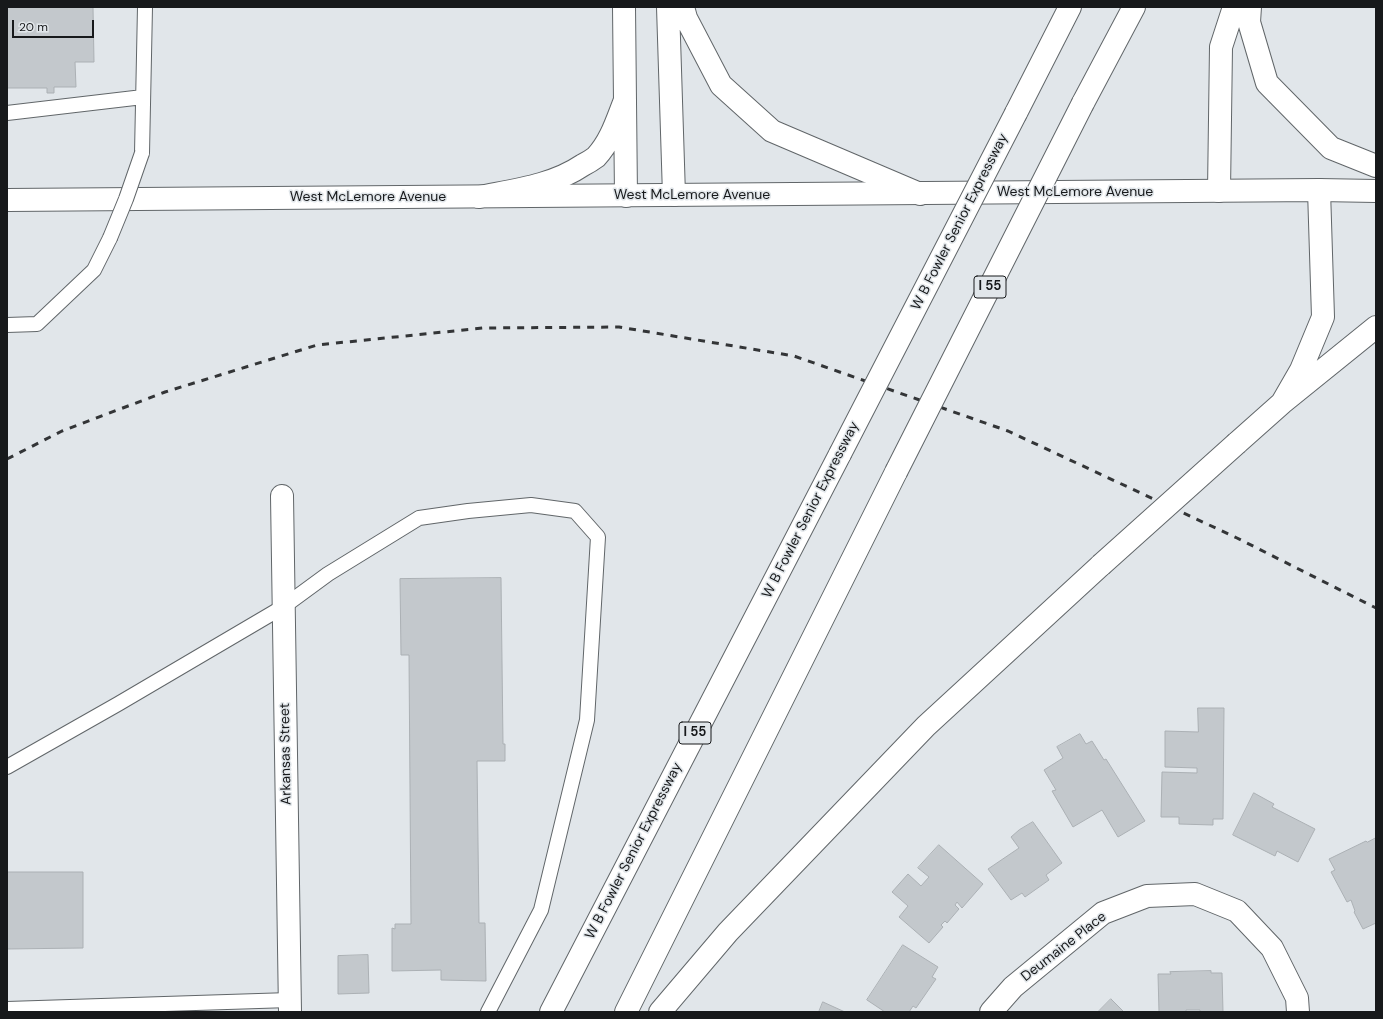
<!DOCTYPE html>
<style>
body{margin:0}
#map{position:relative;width:1383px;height:1019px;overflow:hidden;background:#e1e6ea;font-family:"DM Sans",sans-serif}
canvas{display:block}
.frame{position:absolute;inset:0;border:8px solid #17191b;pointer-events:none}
.scale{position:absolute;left:12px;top:20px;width:82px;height:18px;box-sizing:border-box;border:2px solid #17191b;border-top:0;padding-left:5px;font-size:12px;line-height:14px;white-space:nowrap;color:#17191b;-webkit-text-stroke:3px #e1e6ea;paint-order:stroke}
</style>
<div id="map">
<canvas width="1383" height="1019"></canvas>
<div class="frame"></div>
<div class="scale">20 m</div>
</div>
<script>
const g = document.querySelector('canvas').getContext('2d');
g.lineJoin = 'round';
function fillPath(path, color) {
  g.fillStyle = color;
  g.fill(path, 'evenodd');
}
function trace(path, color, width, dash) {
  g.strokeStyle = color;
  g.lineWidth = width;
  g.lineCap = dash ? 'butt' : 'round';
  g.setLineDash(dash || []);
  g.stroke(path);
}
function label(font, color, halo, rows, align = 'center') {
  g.font = font + ' "DM Sans",sans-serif';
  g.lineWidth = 3;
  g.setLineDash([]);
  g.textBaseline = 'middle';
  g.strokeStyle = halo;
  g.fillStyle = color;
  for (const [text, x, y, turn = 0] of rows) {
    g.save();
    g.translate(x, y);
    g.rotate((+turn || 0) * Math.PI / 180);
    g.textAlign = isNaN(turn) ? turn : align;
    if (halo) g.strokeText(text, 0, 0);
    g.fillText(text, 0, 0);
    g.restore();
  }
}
const building = new Path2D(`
 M7,7H93L94,62H75L76,87H54V93H47V88H7Z
 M501,578L503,744H505V761H477L479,923H485L486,981L441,980V970L392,971V928L395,929V924H411L409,655H401L400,579Z
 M1198,708H1224L1223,819H1213V825L1179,824V817H1161L1162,772L1197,773V768L1165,767V731L1198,732Z
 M1080,734L1086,744L1092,741L1104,760L1106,759L1145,821L1118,837L1102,810L1073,827L1052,791L1056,790L1044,770L1063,758L1057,747Z
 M1254,793L1274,804L1272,807L1315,829L1298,862L1277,851L1275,856L1233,835Z
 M1033,822L1062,863L1046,875L1049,880L1025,897L1022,893L1011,900L988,869L1019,848L1011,837L1019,830Z
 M1376,838V923L1363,929L1354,912L1355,911L1351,900L1347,902L1331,872L1335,870L1329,859L1366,841L1367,842Z
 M939,845L983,884L962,908L957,902L955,905L959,909L947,923L945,921L941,925L943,927L929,943L899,917L908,906L892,892L908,874L921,886L929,877L918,868Z
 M7,872H83V948L7,949Z
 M903,945L938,967L932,977L936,979L916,1008L913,1006L909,1012H885L867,1000Z
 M368,955L369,993L338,994V956Z
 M1211,971V973H1222L1223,1012H1200V1010H1186V1012H1159L1158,974H1171L1170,972Z
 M1111,999L1124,1012H1098Z
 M823,1002L845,1012H819Z`);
const lane = new Path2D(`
 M7,113L143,97
 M142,153L145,7
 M7,325L37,324L94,270L110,238
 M7,767L118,704L283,607L328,574L419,518L468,511L531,505L575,511L598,537L587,720L541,910L488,1012
 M7,1009L290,1000`);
const street = new Path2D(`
 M282,496L290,1012
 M991,1012L1013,987L1103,913L1147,896L1195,894L1237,911L1272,948L1297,998L1298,1012`);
const secondary = new Path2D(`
 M7,200L1319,190L1376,191`);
const highway = new Path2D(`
 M624,7L626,196
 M668,7L674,195
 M683,7L686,18L721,85L772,131L920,194
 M1250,7L1249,22L1267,83L1331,148L1376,166
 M1083,103L1134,7
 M1016,113L1070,7
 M1219,191L1221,47L1234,7
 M479,197C514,190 552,186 583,165C587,163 592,160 596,157C611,141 617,120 625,100
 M1282,403L1301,370L1323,317L1319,190
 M1237,443L1282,403L1376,327
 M551,1012L840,454
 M626,1012L896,472
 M660,1012L728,932L926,726L1101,565`);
const rail = new Path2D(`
 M7,459L62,431L165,392L317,345L483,328L619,327L794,356L1008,431L1237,538L1376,608`);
const laneBridge = new Path2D(`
 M110,238L126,199L142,153`);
const highwayBridge = new Path2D(`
 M840,454L1016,113
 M896,472L1083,103
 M1101,565L1237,443`);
const shields = [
 [990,287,32],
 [695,733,32]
];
const shieldNames = [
 ["I 55",990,287],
 ["I 55",695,733]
];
const streetNames = [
 ["West McLemore Avenue",1075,192],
 ["West McLemore Avenue",692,195],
 ["West McLemore Avenue",368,197],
 ["W B Fowler Senior Expressway",960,222,-63],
 ["W B Fowler Senior Expressway",811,510,-63],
 ["Arkansas Street",286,754,-91],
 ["W B Fowler Senior Expressway",634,851,-63],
 ["Deumaine Place",1064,947,-38]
];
fillPath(building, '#c3c8cc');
trace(building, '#abb0b4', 1);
trace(lane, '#616669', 16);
trace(street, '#616669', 24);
trace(secondary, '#616669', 24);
trace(highway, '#616669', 24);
trace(lane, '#fff', 14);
trace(street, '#fff', 22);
trace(secondary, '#fff', 22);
trace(highway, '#fff', 22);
trace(rail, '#333537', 3, [7, 7]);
trace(laneBridge, '#616669', 16, []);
trace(highwayBridge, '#616669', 24, []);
trace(laneBridge, '#fff', 14);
trace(highwayBridge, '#fff', 22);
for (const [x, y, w] of shields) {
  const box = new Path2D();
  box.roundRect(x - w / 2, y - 11, w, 22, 3);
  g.fillStyle = '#e1e6ea';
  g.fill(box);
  trace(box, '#17191b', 1);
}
label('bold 13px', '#17191b', null, shieldNames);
label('14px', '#17191b', '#e1e6ea', streetNames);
</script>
